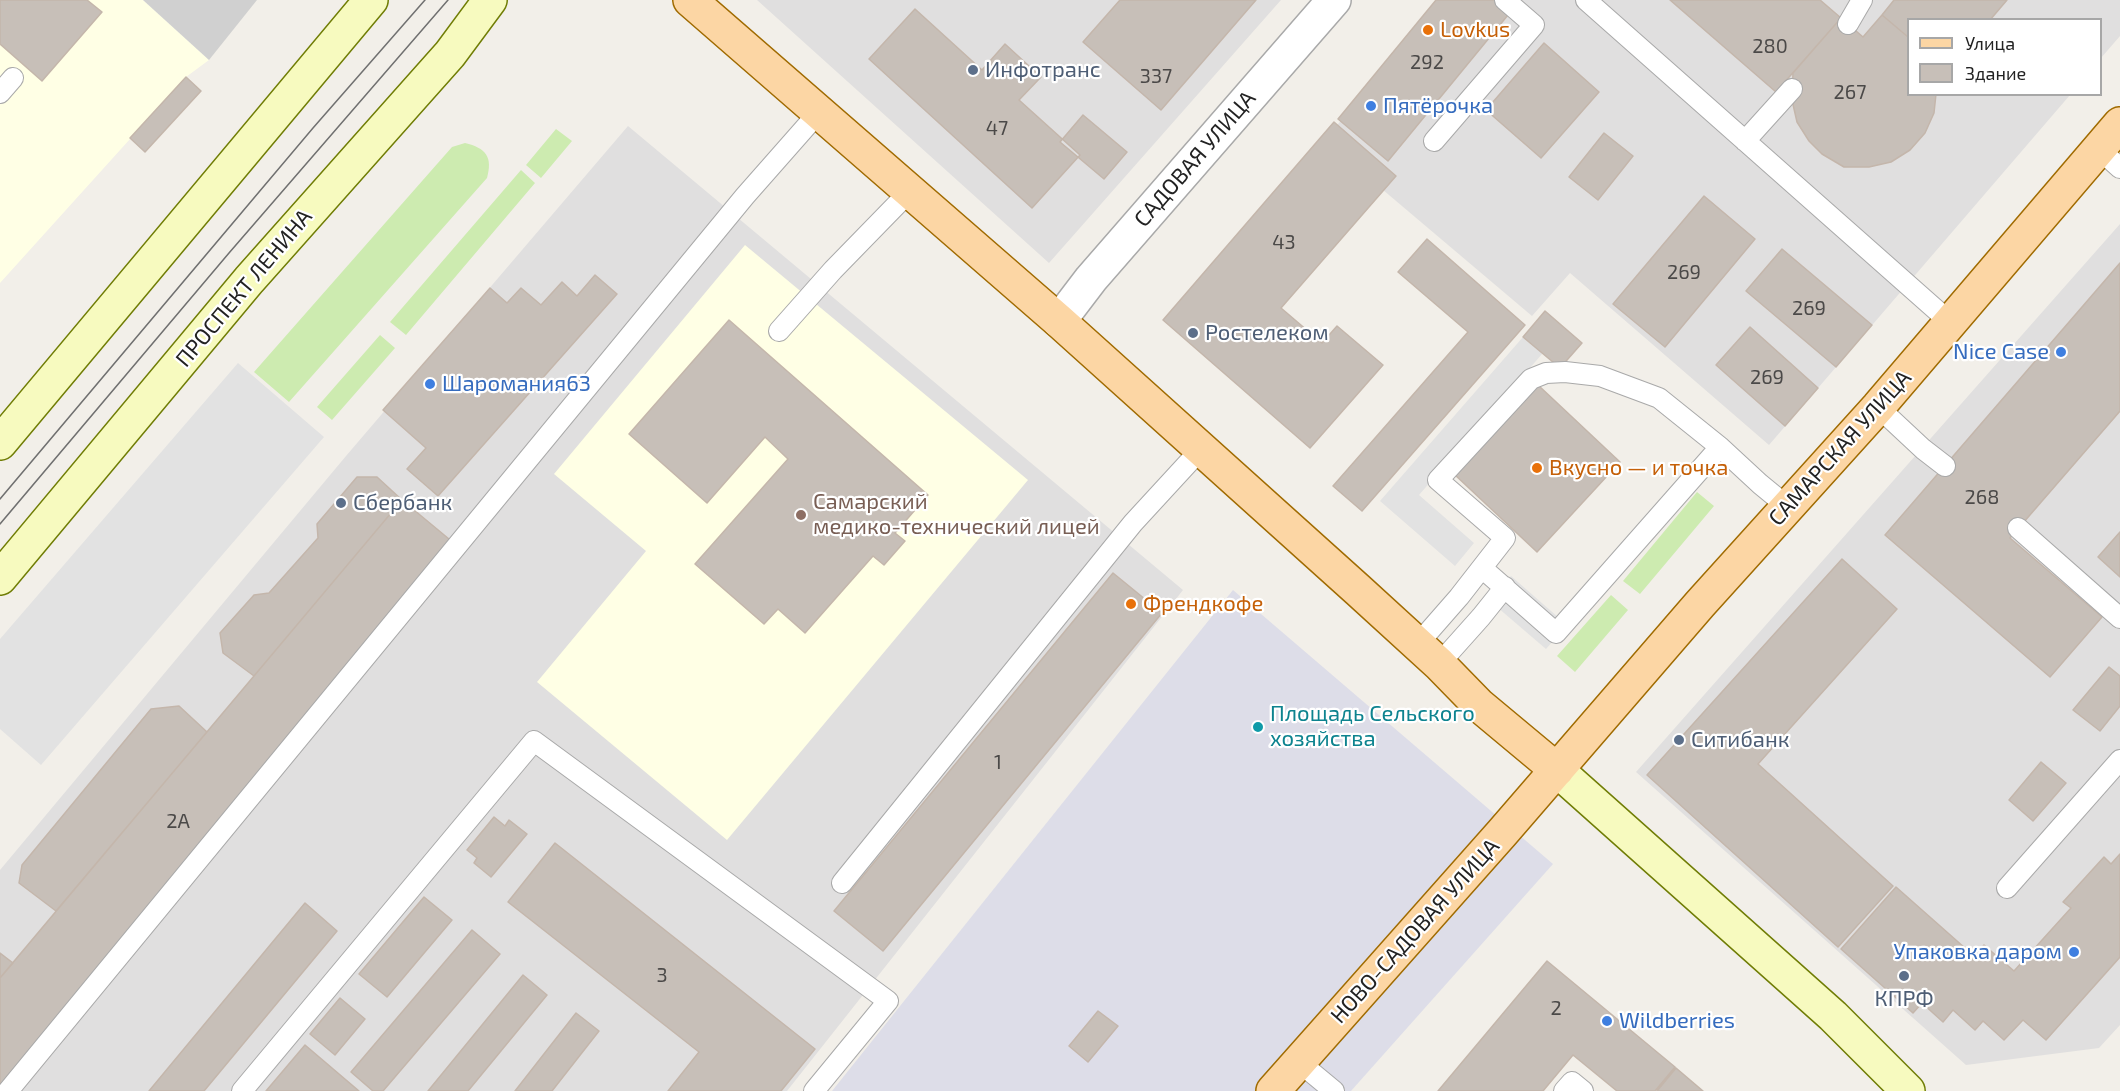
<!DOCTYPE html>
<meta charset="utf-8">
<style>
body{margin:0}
#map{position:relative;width:2120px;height:1091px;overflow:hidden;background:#f2efe9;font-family:"Exo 2",sans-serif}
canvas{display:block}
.legend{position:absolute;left:1907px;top:18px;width:195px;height:78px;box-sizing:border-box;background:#fff;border:2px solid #a7a7a7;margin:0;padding:8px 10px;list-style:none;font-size:18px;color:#222}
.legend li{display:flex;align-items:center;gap:12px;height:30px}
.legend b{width:30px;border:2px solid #a7a7a7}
</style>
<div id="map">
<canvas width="2120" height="1091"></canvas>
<ul class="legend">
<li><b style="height:8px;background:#fcd6a4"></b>Улица</li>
<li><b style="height:16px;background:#c7bfb8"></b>Здание</li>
</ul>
</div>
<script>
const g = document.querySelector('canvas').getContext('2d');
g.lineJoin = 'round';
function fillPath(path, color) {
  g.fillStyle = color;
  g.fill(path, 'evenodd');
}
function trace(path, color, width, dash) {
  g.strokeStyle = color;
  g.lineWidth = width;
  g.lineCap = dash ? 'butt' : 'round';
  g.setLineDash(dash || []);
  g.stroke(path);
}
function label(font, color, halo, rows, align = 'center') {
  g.font = font + ' "Exo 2",sans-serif';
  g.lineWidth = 4.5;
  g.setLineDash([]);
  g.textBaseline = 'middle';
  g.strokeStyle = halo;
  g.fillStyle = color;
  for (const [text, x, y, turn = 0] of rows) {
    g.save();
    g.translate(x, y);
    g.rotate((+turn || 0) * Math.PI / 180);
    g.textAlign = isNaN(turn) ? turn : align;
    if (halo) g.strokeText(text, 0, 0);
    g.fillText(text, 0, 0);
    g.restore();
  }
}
const residential = new Path2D(`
 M757,0H1281L1049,263Z
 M1447,0H2120V36L2101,58L2100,20H1908V94L2070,95L1769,445L1570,273L1532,316L1324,140Z
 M628,126L1183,590L787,1091H0V870L346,456Z
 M2120,224V1025L2099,1048L1966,1065L1636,772Z`);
const education = new Path2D(`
 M0,0H143L209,60L186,77L0,283Z
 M745,245L1028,480L727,840L537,682L646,551L554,474Z`);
const religious = new Path2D(`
 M143,0H257L209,60Z`);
const grass = new Path2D(`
 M556,129L572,141L541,178L526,165Z
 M465,143C486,148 493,157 487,178L289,402L254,372L452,147Z
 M521,170L535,183L406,335L390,322Z
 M380,335L395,348L332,420L317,407Z
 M1697,492L1714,506L1640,594L1623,581Z
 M1611,595L1628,610L1575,672L1557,656Z`);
const parking = new Path2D(`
 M1530,329L1549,346L1419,495L1474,543L1455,566L1380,501Z
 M238,363L324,437L41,765L0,729V639Z
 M1511,576L1567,625L1546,649L1490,601Z`);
const plaza = new Path2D(`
 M1233,590L1553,864L1351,1091H832Z`);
const building = new Path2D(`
 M0,0H87L102,12L42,81L0,44Z
 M1120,0H1256L1161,110L1083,42Z
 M1436,0H1511L1517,4L1388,161L1338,119Z
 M1670,0H1820L1841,18L1776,92Z
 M1894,0H2007L1990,20H1908V37L1882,15Z
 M915,9L982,70L1005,44L1041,77L1019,100L1080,155L1032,208L869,59Z
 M1882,15L1908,37V94H1936L1934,113L1925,133L1910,150L1891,162L1869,167H1844L1822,154L1809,141L1797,122L1792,100L1793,73L1841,18L1863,37Z
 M1544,43L1599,92L1541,158L1486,110Z
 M186,77L201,91L145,152L130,138Z
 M1083,115L1127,152L1104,179L1060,142Z
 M1334,122L1396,176L1281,308L1322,343L1337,326L1383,365L1310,448L1163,320Z
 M1604,133L1633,156L1598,200L1569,177Z
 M1704,196L1755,239L1665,347L1613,304Z
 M1427,239L1525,325L1362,511L1333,486L1468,332L1398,272Z
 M1782,249L1872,325L1836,367L1746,291Z
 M2120,263V411L2010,538L2102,617L2050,677L1885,535Z
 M595,275L617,294L438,496L407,469L426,448L383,410L490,288L507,303L521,288L541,305L562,282L577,296Z
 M1545,311L1582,343L1560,368L1523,337Z
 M729,320L928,495L895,533L905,541L884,565L873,556L805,633L778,609L764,624L695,564L788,459L765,437L707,503L629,434Z
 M1750,327L1818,388L1785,426L1716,365Z
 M1538,385L1620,462L1537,552L1454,474Z
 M357,477H377L402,500L254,676L223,653L220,633L254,595L269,593L318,538L317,524Z
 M402,500L455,544L0,1090V978Z
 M2120,532V577L2098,557Z
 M1842,559L1897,609L1758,764L1893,886L1838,947L1647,775Z
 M1113,573L1162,613L883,951L834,911Z
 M2109,667L2120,676V706L2100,731L2073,710Z
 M179,706L207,732L56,911L19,883L22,865L151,709Z
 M2041,762L2066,783L2033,821L2009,800Z
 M494,817L505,826L509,820L527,834L491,877L474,863L477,858L467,850Z
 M555,843L815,1049L781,1091H668L699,1052L508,902Z
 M2120,854V957L2046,1040L2023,1020L2004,1040L1983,1021L1975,1030L1953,1010L1943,1022L1922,1003L1913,1013L1841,949L1896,887L1974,956L1984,945L2014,971L2071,908L2063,902L2104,857L2111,864Z
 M424,897L452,920L387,997L359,974Z
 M305,903L337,931L204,1091H149Z
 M472,930L500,954L383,1091H373L351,1072Z
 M0,953L13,963L0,978Z
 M1547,961L1675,1067L1655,1091H1617L1573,1055L1543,1091H1438Z
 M523,975L547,995L468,1091H428Z
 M340,998L365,1019L335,1055L310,1034Z
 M1098,1011L1118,1026L1088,1062L1069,1046Z
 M576,1013L599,1031L552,1091H515Z
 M305,1045L359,1091H266Z
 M1676,1068L1703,1091H1657Z`);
const lane = new Path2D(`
 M1586,0L1951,323
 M1848,24L1862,0
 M0,93L13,78
 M1434,141L1534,25L1505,0
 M1745,141L1792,89
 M2099,149L2120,168
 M779,331L833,270L910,191
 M1878,407L1923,449L1945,466
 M2018,528L2120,618
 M1482,568L1556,633L1720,447
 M1417,645L1459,597L1505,538L1438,480L1531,379L1546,373L1565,372L1600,376L1659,398L1720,447L1760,484L1788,507
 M1439,664L1481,617L1505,587
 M842,883L1133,523L1202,448
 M2007,888L2120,760
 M1299,1062L1334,1091
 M8,1091L745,196L819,112
 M242,1091L534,741L888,1001L814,1091
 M1564,1091L1572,1082L1583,1091`);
const street = new Path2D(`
 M1059,321L1091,279L1334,0`);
const secondary = new Path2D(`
 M0,443L371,0
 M0,578L249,280L450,54L490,0
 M1557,770L1833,1016L1908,1091`);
const primary = new Path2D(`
 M690,0L1059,321L1358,590L1439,664L1479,705L1557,770
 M1273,1091L1502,833L1700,604L1878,407L2120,124`);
const tram = new Path2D(`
 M0,499L313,128L425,0
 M0,524L229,253L448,0`);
const markers = [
 [1428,30,6,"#e8710a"],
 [973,70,6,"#5c6f8a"],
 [1371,106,6,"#3f7fe0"],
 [1193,333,6,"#5c6f8a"],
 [2061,352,6,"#3f7fe0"],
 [430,384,6,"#3f7fe0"],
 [1537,468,6,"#e8710a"],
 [341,503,6,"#5c6f8a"],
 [801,515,6,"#8d6e63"],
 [1131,604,6,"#e8710a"],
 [1258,727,6,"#0f9aa8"],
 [1679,740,6,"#5c6f8a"],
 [2074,952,6,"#3f7fe0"],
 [1904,976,6,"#5c6f8a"],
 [1607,1021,6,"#3f7fe0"]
];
const numberNames = [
 ["280",1770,46],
 ["292",1427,62],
 ["337",1156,76],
 ["267",1850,92],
 ["47",997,128],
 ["43",1284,242],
 ["269",1684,272],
 ["269",1809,308],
 ["269",1767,377],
 ["268",1982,497],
 ["1",998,762],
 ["2А",178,821],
 ["3",662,975],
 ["2",1556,1008]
];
const foodNames = [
 ["Lovkus",1440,30],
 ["Вкусно — и точка",1549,468],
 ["Френдкофе",1143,604]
];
const serviceNames = [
 ["Инфотранс",985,70],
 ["Ростелеком",1205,333],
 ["Сбербанк",353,503],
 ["Ситибанк",1691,740],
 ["КПРФ",1904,999,"center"]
];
const shopNames = [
 ["Пятёрочка",1383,106],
 ["Nice Case",2049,352,"right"],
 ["Шаромания63",442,384],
 ["Упаковка даром",2062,952,"right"],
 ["Wildberries",1619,1021]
];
const streetNames = [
 ["САДОВАЯ УЛИЦА",1195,159,-49],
 ["ПРОСПЕКТ ЛЕНИНА",244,288,-50],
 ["САМАРСКАЯ УЛИЦА",1840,448,-48],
 ["НОВО-САДОВАЯ УЛИЦА",1415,931,-48]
];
const educationNames = [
 ["Самарский",813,502],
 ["медико-технический лицей",813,527]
];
const cultureNames = [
 ["Площадь Сельского",1270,714],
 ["хозяйства",1270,739]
];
fillPath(residential, '#e0dfdf');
fillPath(education, '#ffffe5');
fillPath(religious, '#d0d0d0');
fillPath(grass, '#cdebb0');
fillPath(parking, '#e2e2e2');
fillPath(plaza, '#dddde8');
fillPath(building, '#c7bfb8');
trace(building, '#c4b6ab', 1.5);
trace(lane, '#a9a9a9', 22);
trace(street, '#a9a9a9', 36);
trace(secondary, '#707d05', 36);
trace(primary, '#a06b00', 36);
trace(lane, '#fff', 20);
trace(street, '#fff', 33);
trace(secondary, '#f7fabf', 33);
trace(primary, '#fcd6a4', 33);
trace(tram, '#707070', 1.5);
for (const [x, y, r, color] of markers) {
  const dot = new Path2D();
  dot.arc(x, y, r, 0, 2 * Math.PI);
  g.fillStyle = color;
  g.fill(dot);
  trace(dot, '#fff', 2);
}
label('20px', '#4b4948', null, numberNames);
label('22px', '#c56008', '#fff', foodNames, 'left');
label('22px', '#4e5e75', '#fff', serviceNames, 'left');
label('22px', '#366cbe', '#fff', shopNames, 'left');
label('22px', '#222', '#fff', streetNames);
label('22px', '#785e54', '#fff', educationNames, 'left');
label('22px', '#0d838f', '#fff', cultureNames, 'left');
</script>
